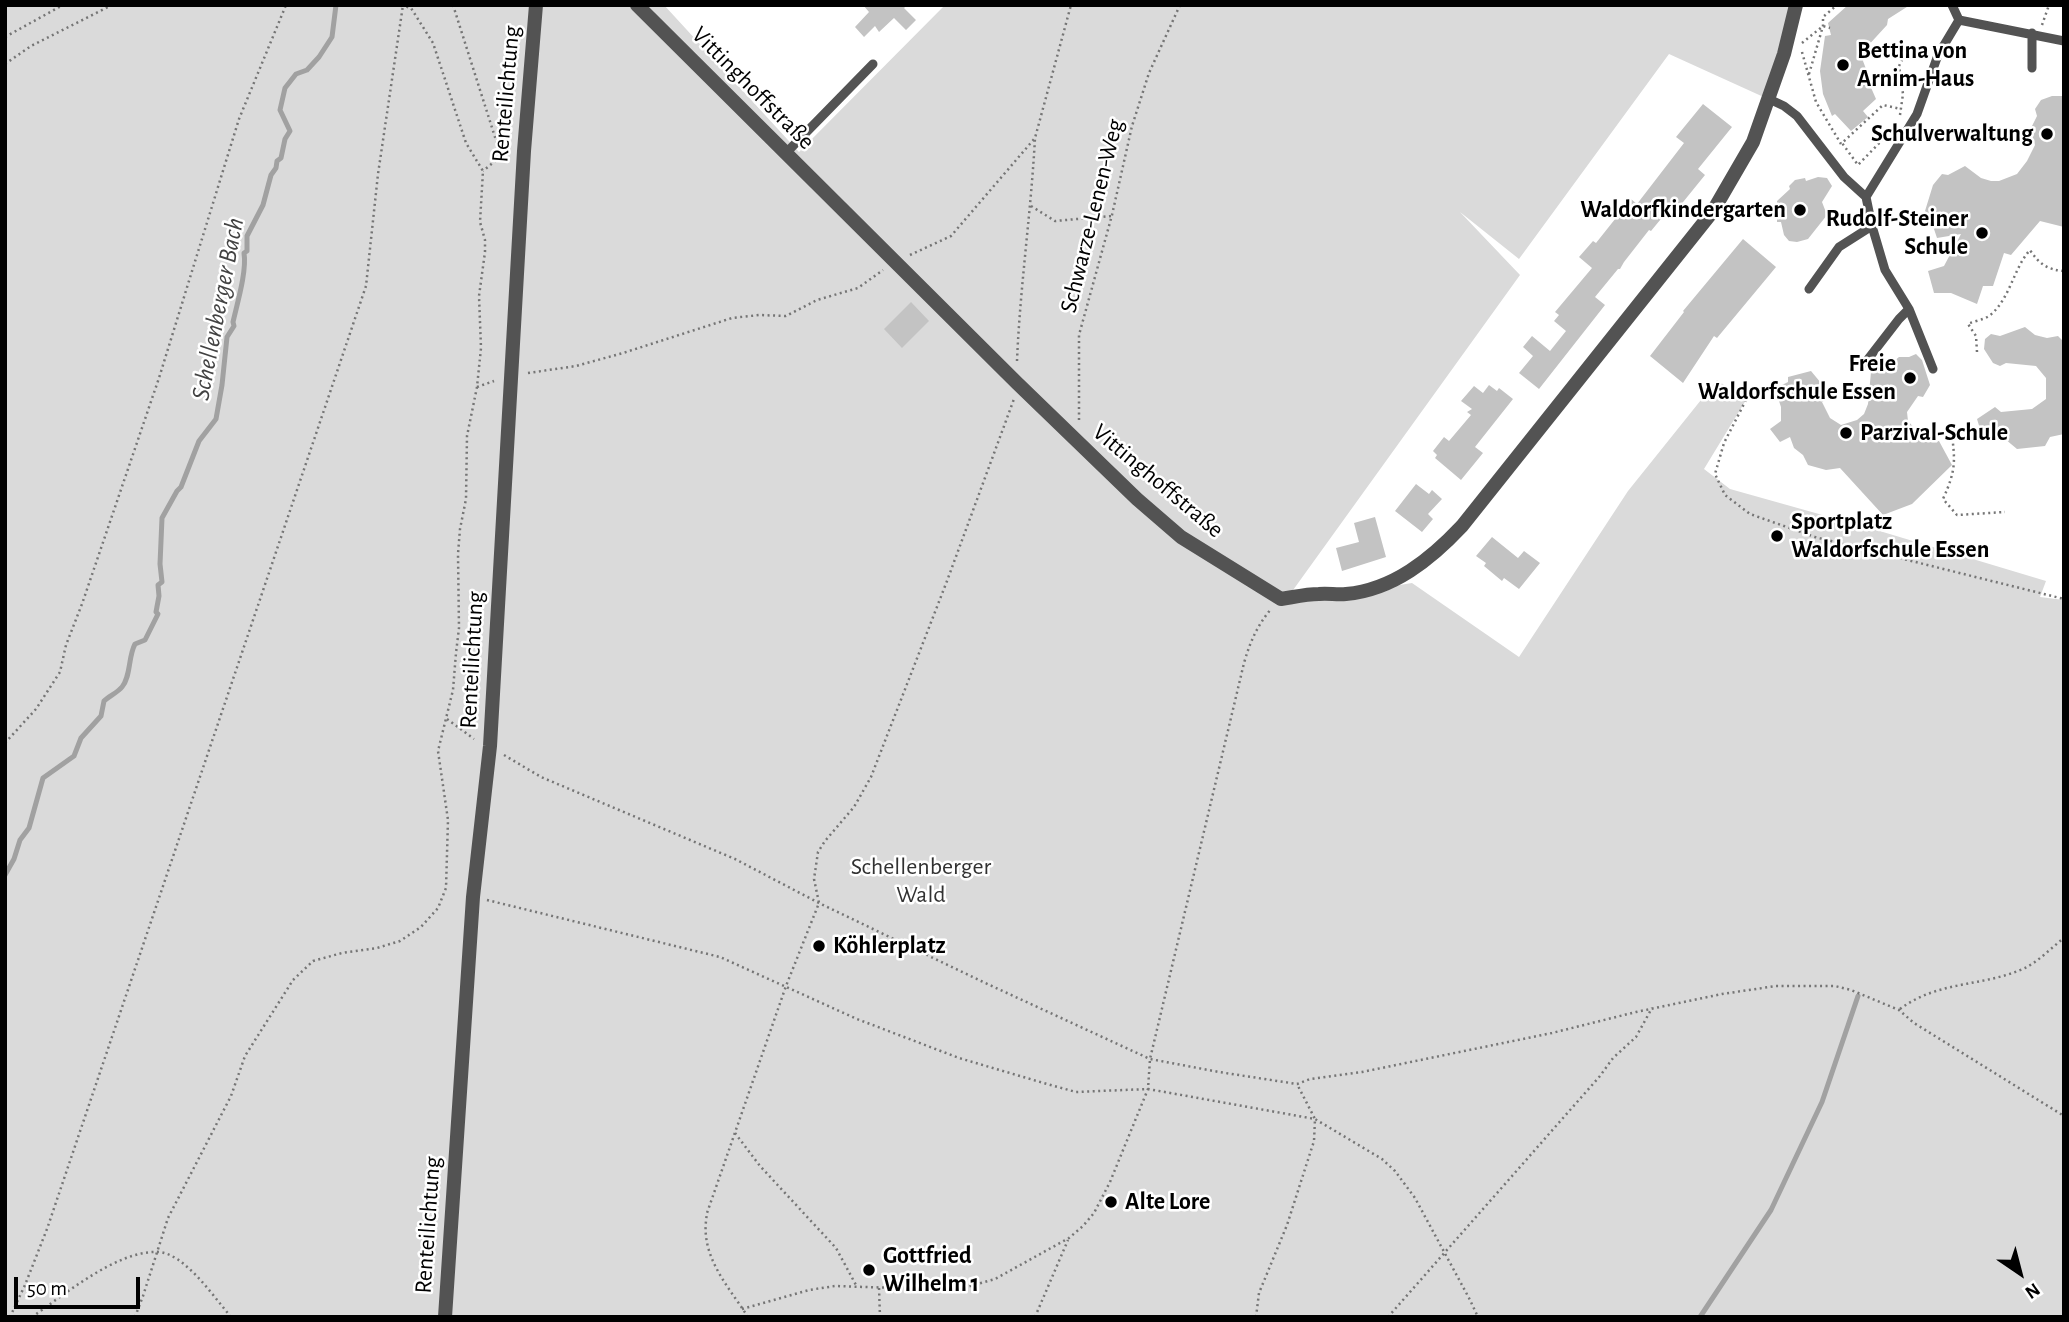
<!DOCTYPE html>
<meta charset="utf-8">
<style>
body{margin:0}
#map{position:relative;width:2069px;height:1322px;overflow:hidden;background:#fff;font-family:"Alegreya Sans",sans-serif}
canvas{display:block}
.frame{position:absolute;inset:0;border:7px solid #000;pointer-events:none}
.north{position:absolute;left:1985px;top:1238px;width:70px;height:70px;-webkit-text-stroke:5px #fff;paint-order:stroke;rotate:145deg;font-size:19px;font-weight:700;line-height:28px;text-align:center;color:#000}
.north::after{content:'';display:block;margin:auto;width:24px;height:32px;background:#000;clip-path:polygon(50% 0,100% 100%,50% 72%,0 100%)}
.scale{position:absolute;left:14px;top:1277px;width:126px;height:32px;box-sizing:border-box;border:4px solid #000;border-top:0;padding-left:9px;font-size:21px;line-height:24px;white-space:nowrap;color:#000;-webkit-text-stroke:5px #fff;paint-order:stroke}
</style>
<div id="map">
<canvas width="2069" height="1322"></canvas>
<div class="frame"></div>
<div class="north">N</div>
<div class="scale">50 m</div>
</div>
<script>
const g = document.querySelector('canvas').getContext('2d');
g.lineJoin = 'round';
function fillPath(path, color) {
  g.fillStyle = color;
  g.fill(path, 'evenodd');
}
function trace(path, color, width, dash) {
  g.strokeStyle = color;
  g.lineWidth = width;
  g.lineCap = dash ? 'butt' : 'round';
  g.setLineDash(dash || []);
  g.stroke(path);
}
function label(font, color, halo, rows, align = 'center') {
  g.font = font + ' "Alegreya Sans",sans-serif';
  g.lineWidth = 5;
  g.setLineDash([]);
  g.textBaseline = 'middle';
  g.strokeStyle = halo;
  g.fillStyle = color;
  for (const [text, x, y, turn = 0] of rows) {
    g.save();
    g.translate(x, y);
    g.rotate((+turn || 0) * Math.PI / 180);
    g.textAlign = isNaN(turn) ? turn : align;
    if (halo) g.strokeText(text, 0, 0);
    g.fillText(text, 0, 0);
    g.restore();
  }
}
const green = new Path2D(`
 M5,5H664L799,152L945,5H1795L1768,99L1669,54L1519,259L1460,212L1520,275L1283,604L1412,583L1519,657L1628,491L1717,380L1746,400L1704,469L1730,489L1883,532L2046,581L2040,597L2064,600V1317H5Z`);
const stream = new Path2D(`
 M5,875L14,859L20,840L29,828L43,778L74,756L81,738L101,716L104,701C109,696 117,693 122,687C131,676 128,657 135,644L145,640L158,614L156,612L159,596L158,585L162,582L160,564L162,518L177,491L181,487L199,441L216,419L222,385L227,337L234,326L233,322C237,304 247,271 244,253L247,251V236L263,205L271,175L276,168L277,161L281,158L285,139L290,131L280,110L285,88L296,74L307,70L319,57L332,37L336,5
 M1700,1317L1771,1210L1822,1102L1858,996`);
const building = new Path2D(`
 M863,5H907L904,8L916,20L906,30L894,18L879,32L875,26L864,37L855,27L869,12Z
 M1848,5H1910L1888,19L1887,25L1865,49L1863,61L1871,82L1869,83L1876,99L1863,111L1868,117L1851,131L1835,114L1832,116L1823,94L1820,71L1825,36L1831,35L1828,23Z
 M2052,96H2064V227L2040,221L2011,255L2004,253L1993,286H1983L1977,304L1951,293H1934L1928,271L1944,266L1961,234L1937,238L1930,217L1925,211L1933,185L1942,174L1948,175L1965,166L1981,178L1991,181H1999L2017,174L2027,161L2035,145L2030,130L2037,116L2035,109L2041,100Z
 M1703,104L1732,127L1698,169L1705,175L1675,212L1670,208L1651,231L1649,230L1624,262L1620,269H1618L1595,297L1605,305L1539,389L1519,373L1533,356L1523,347L1532,336L1550,351L1566,331L1554,321L1559,315L1555,312L1592,268L1579,257L1593,241L1596,243L1631,199L1637,204L1684,143L1676,137Z
 M1818,177L1827,178L1832,186L1822,202L1827,215L1808,239L1797,242L1789,241L1784,235L1781,222H1777V201L1790,189L1789,186L1795,180L1805,178L1806,181Z
 M1743,239L1776,267L1717,338L1714,336L1683,383L1650,356L1684,312L1683,311Z
 M911,302L929,321L902,348L884,329Z
 M2025,327L2035,335L2047,338L2058,336L2064,342V434L2050,437L2045,446L2017,449L2005,439L1981,432L1977,419L1995,407L2001,412L2032,409L2046,399V378L2036,366L2006,363L2000,366L1993,363L1984,349L1985,339L1991,334L2000,336Z
 M1916,354L1922,360L1930,385L1923,397L1918,396L1907,412L1908,421L1927,442L1939,441L1952,465L1912,504L1883,515L1840,468L1826,470L1808,465L1803,455L1794,448L1790,437L1780,442L1770,429L1781,421V407L1778,398L1780,386L1788,382V377L1811,371L1826,389L1827,399L1822,402L1830,418L1841,425L1857,420L1864,414L1868,404L1871,372L1887,367L1899,357H1909Z
 M1489,385L1497,391L1499,388L1513,399L1475,447L1483,453L1461,480L1435,458L1437,455L1433,451L1444,437L1449,441L1471,415L1467,412L1472,409L1461,401L1474,386L1483,393Z
 M1416,484L1429,494L1432,490L1442,499L1428,514L1433,519L1422,532L1395,511Z
 M1375,517L1386,557L1342,571L1336,548L1359,542L1354,523Z
 M1492,537L1518,558L1524,551L1540,563L1519,589L1504,578L1502,581L1484,566L1486,563L1476,556Z`);
const path = new Path2D(`
 M453,5L501,156L483,171
 M2042,25L2049,5
 M5,37L63,5
 M1802,43L1823,26L1830,28
 M1802,52L1816,102L1841,144
 M5,64L31,46L112,5
 M1809,74L1823,26V17L1837,5
 M1900,115L1903,94L1899,66L1902,60
 M1887,135L1858,165L1842,143L1883,105L1901,109
 M1031,206L1055,221L1111,216
 M910,255L951,236L1035,138L1071,5
 M1977,352L1976,336L1968,324C1974,321 1983,320 1989,316C2010,300 2013,269 2030,250C2039,264 2048,270 2064,271
 M1017,361C1020,287 1031,213 1035,138
 M528,373L576,366L623,353L732,318L759,315L786,316L817,300L858,288L883,270
 M477,387L494,381
 M1746,400L1724,443L1715,474L1725,495L1750,514L1815,537L2064,599
 M1079,420V335L1112,215L1132,126L1149,73L1180,5
 M1951,427C1955,460 1957,468 1943,499L1957,515L2005,512
 M447,719L474,739
 M5,743L36,709L60,672L66,645L82,604L159,378L239,119L286,5
 M504,755L541,777L735,859L819,903L981,981L1150,1059L1219,1072L1297,1084L1310,1079L1362,1072L1552,1033L1636,1012L1722,994L1776,986H1835L1851,990L1899,1010L1914,1023L2064,1116
 M487,900L720,957L857,1019L959,1058L1047,1084L1076,1092L1148,1089L1315,1119L1382,1159L1395,1171L1415,1198L1469,1298L1478,1317
 M1900,1009C1939,980 1984,987 2025,968C2039,961 2051,948 2064,938
 M735,1133L760,1166L836,1248L856,1285
 M879,1288L880,1317
 M742,1309L809,1290L835,1286L956,1290L995,1279L1069,1238L1083,1226L1094,1213L1110,1182L1148,1089L1150,1059L1244,663C1250,642 1257,626 1271,609
 M10,1317L25,1285L47,1229L366,286L378,174L403,5
 M32,1317C64,1295 115,1252 155,1252C163,1251 173,1256 180,1261C200,1276 215,1298 231,1317
 M135,1317L143,1296L168,1218L231,1096L245,1056L293,980L313,961L342,953L377,948L400,941L421,927L438,908L446,888L448,820L438,751L453,690L456,653L459,628L458,554L460,529L466,499L467,436L477,387L481,348L479,296L485,252V240L480,222L483,171L466,143L433,43L411,8L401,5
 M748,1317C732,1292 709,1266 706,1236C705,1228 706,1220 707,1213L786,986L819,903L814,879L818,852L825,841L854,807L871,777L947,581L1014,399
 M1035,1317L1068,1240
 M1256,1317L1259,1293L1287,1225L1314,1141L1315,1119L1297,1084
 M1388,1317L1600,1076L1613,1058L1636,1037L1652,1008`);
const service = new Path2D(`
 M1959,20L2064,41
 M2032,68V33
 M1769,99L1784,106L1797,116L1844,177L1866,197
 M786,153L873,64
 M1809,289L1839,247L1872,226
 M1865,363L1899,319L1909,309
 M1933,369L1909,309L1885,270L1872,226L1866,197L1917,114L1938,55L1959,20L1952,5`);
const minor = new Path2D(`
 M637,5L1017,383L1137,499L1181,537L1281,599C1294,597 1306,594 1319,594C1328,593 1337,595 1346,594C1393,590 1431,559 1462,526L1713,211L1753,142L1784,54L1796,5
 M445,1317L473,897L490,746L524,151L536,5`);
const markers = [
 [1843,65,7,"#000"],
 [2047,134,7,"#000"],
 [1800,210,7,"#000"],
 [1982,233,7,"#000"],
 [1910,378,7,"#000"],
 [1846,433,7,"#000"],
 [1777,536,7,"#000"],
 [819,946,7,"#000"],
 [1111,1202,7,"#000"],
 [869,1270,7,"#000"]
];
const poiNames = [
 ["Bettina von",1857,51],
 ["Arnim-Haus",1857,79],
 ["Schulverwaltung",2033,134,"right"],
 ["Waldorfkindergarten",1786,210,"right"],
 ["Rudolf-Steiner",1968,219,"right"],
 ["Schule",1968,247,"right"],
 ["Freie",1896,364,"right"],
 ["Waldorfschule Essen",1896,392,"right"],
 ["Parzival-Schule",1860,433],
 ["Sportplatz",1791,522],
 ["Waldorfschule Essen",1791,550],
 ["Köhlerplatz",833,946],
 ["Alte Lore",1125,1202],
 ["Gottfried",883,1256],
 ["Wilhelm 1",883,1284]
];
const streetNames = [
 ["Vittinghoffstraße",753,88,45],
 ["Renteilichtung",506,94,-85],
 ["Schwarze-Lenen-Weg",1092,216,-76],
 ["Vittinghoffstraße",1158,481,40],
 ["Renteilichtung",472,660,-87],
 ["Renteilichtung",428,1225,-86]
];
const parkNames = [
 ["Schellenberger",921,867],
 ["Wald",921,895]
];
const waterNames = [
 ["Schellenberger Bach",218,309,-79]
];
fillPath(green, '#dadada');
trace(stream, '#a1a1a1', 5);
fillPath(building, '#c3c3c3');
trace(path, '#757575', 2.5, [2, 3.5]);
trace(service, '#535353', 9);
trace(minor, '#535353', 14);
for (const [x, y, r, color] of markers) {
  const dot = new Path2D();
  dot.arc(x, y, r, 0, 2 * Math.PI);
  g.fillStyle = color;
  g.fill(dot);
  trace(dot, '#fff', 2.5);
}
label('bold 24px', '#000', '#fff', poiNames, 'left');
label('24px', '#000', '#fff', streetNames);
label('24px', '#313131', '#fff', parkNames);
label('italic 26px', '#424242', '#fff', waterNames);
</script>
